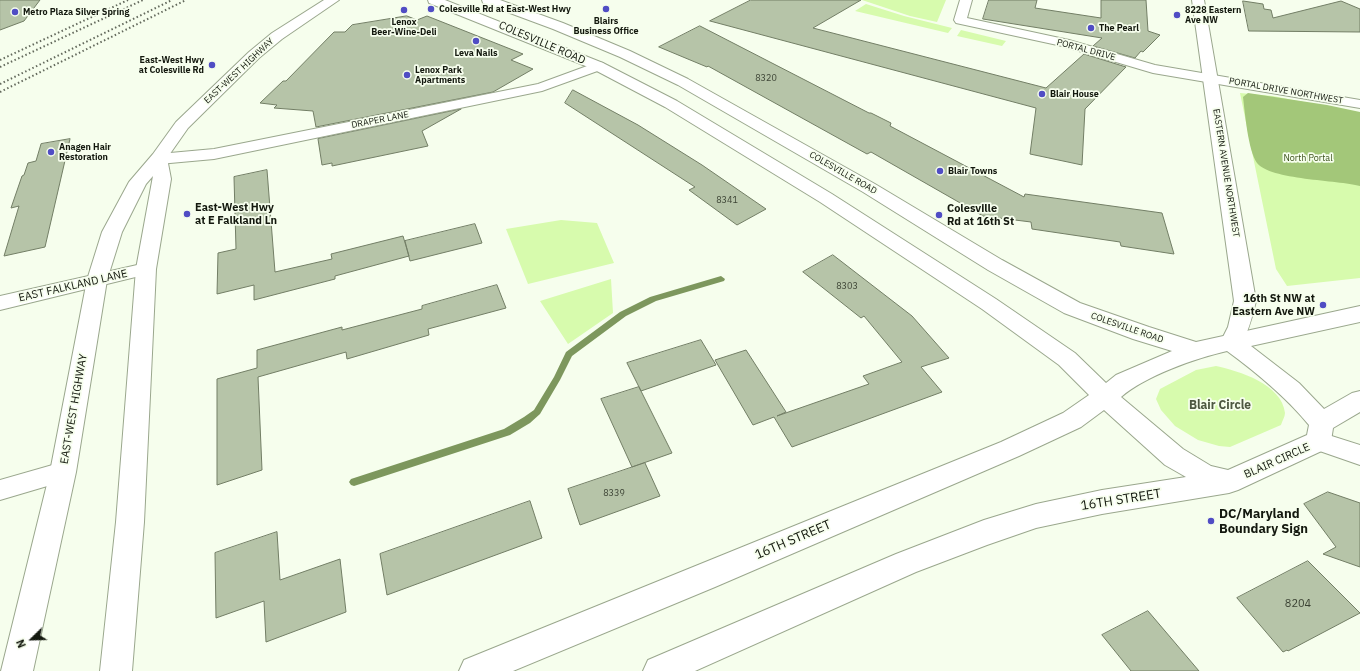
<!DOCTYPE html>
<style>
body{margin:0}
#map{position:relative;width:1360px;height:671px;overflow:hidden;background:#f6feed;font-family:"IBM Plex Sans",sans-serif}
canvas{display:block}
.north{position:absolute;left:12px;top:619px;width:40px;height:40px;-webkit-text-stroke:3px #f6feed;paint-order:stroke;rotate:247deg;font-size:11px;font-weight:700;line-height:16px;text-align:center;color:#13180e}
.north::after{content:'';display:block;margin:auto;width:14px;height:18px;background:#13180e;clip-path:polygon(50% 0,100% 100%,50% 72%,0 100%)}
</style>
<div id="map">
<canvas width="1360" height="671"></canvas>
<div class="north">N</div>
</div>
<script>
const g = document.querySelector('canvas').getContext('2d');
g.lineJoin = 'round';
function fillPath(path, color) {
  g.fillStyle = color;
  g.fill(path, 'evenodd');
}
function trace(path, color, width, dash) {
  g.strokeStyle = color;
  g.lineWidth = width;
  g.lineCap = dash ? 'butt' : 'round';
  g.setLineDash(dash || []);
  g.stroke(path);
}
function label(font, color, halo, rows, align = 'center') {
  g.font = font + ' "IBM Plex Sans",sans-serif';
  g.lineWidth = 3.5;
  g.setLineDash([]);
  g.textBaseline = 'middle';
  g.strokeStyle = halo;
  g.fillStyle = color;
  for (const [text, x, y, turn = 0] of rows) {
    g.save();
    g.translate(x, y);
    g.rotate((+turn || 0) * Math.PI / 180);
    g.textAlign = isNaN(turn) ? turn : align;
    if (halo) g.strokeText(text, 0, 0);
    g.fillText(text, 0, 0);
    g.restore();
  }
}
const green = new Path2D(`
 M862,0H946L937,22L910,16Z
 M866,4L904,16L952,28L948,33L855,11Z
 M961,30L1006,41L1002,46L957,36Z
 M1240,93L1273,96L1360,113V278L1287,286L1276,269Z
 M561,220L597,223L614,263L528,284L506,229Z
 M611,279L613,313L568,344L540,301Z
 M1216,366C1239,371 1282,384 1285,413C1285,417 1282,421 1281,425L1230,447L1219,446L1198,440L1175,426L1161,410L1156,399L1160,389L1196,370Z`);
const forest = new Path2D(`
 M1248,93L1327,105L1360,112V186C1338,180 1270,180 1257,163C1248,150 1245,113 1243,97Z`);
const stream = new Path2D(`
 M721,276L725,279L724,281L656,301L626,316L572,356L560,380L540,414L530,423L510,435L354,486L351,485L349,482L351,479L504,429L524,417L534,410L554,377L566,352L620,312L650,297Z`);
const building = new Path2D(`
 M0,0H40L24,21L0,30Z
 M751,0H861L813,28L1046,88L1084,54L1126,67L1085,109L1082,165L1030,154L1036,108L710,21Z
 M989,0H1037L1035,8L1101,18V0H1146L1148,31L1160,35L1143,52L1141,51L1135,58L1093,46L1102,38L983,19Z
 M1243,1L1263,4L1264,9L1271,10L1273,18L1341,1L1360,9V32L1249,31Z
 M407,16L417,20L427,16L523,54L511,60L533,69L493,92L316,127L313,111L274,108L277,105L260,103L283,81H286L334,32H345L352,25Z
 M700,26L869,113H871L891,123L890,126L1024,197L1025,194L1162,213L1174,254L1121,246L1120,242L1032,229L1031,222L983,216L871,152L867,154L708,66L707,67L659,47Z
 M573,90L638,125L702,165L766,209L737,225L689,190L695,187L565,103Z
 M461,109L422,131L428,146L332,166V163L322,165L318,139Z
 M70,139L45,247L4,256L19,206L11,208L22,176L24,175L28,163L36,161L41,144Z
 M267,170L275,272L332,259L331,254L403,236L409,256L335,276V279L254,300V285L217,294L218,253L236,249L234,177Z
 M475,224L482,243L410,261L405,241Z
 M833,255L912,316L949,358L921,367L942,392L792,447L774,417L753,425L715,360L746,350L786,412L777,416L869,384L863,376L902,362L864,316L861,318L803,272Z
 M497,285L506,308L428,329L429,335L347,359L346,352L258,377L262,470L217,485V379L257,368V350L342,327V330L422,309V306Z
 M701,340L716,365L641,391L627,363Z
 M639,387L672,453L632,467L601,399Z
 M645,463L660,496L580,525L568,489Z
 M1328,492L1360,503V567L1323,554L1336,547L1304,504Z
 M530,501L542,538L387,595L380,554Z
 M277,532L280,580L340,559L346,612L266,642L264,601L216,618L215,553Z
 M1308,561L1360,613L1288,651L1287,650L1283,652L1237,598Z
 M1148,611L1199,671H1131L1102,635Z`);
const minor = new Path2D(`
 M960,0H972L967,18L1069,40L1155,65L1360,100V108L1153,73L1062,46L956,23L954,20Z
 M598,62L603,63L605,66L603,69L542,91L214,159L159,164L153,162L151,159L153,156L159,154L214,149L538,84Z
 M146,263L152,265L155,269L152,273L0,310V296Z
 M1319,432L1360,445V465L1311,448L1308,441L1311,434Z
 M63,462L71,465L75,472L71,479L0,500V480Z`);
const tertiary = new Path2D(`
 M1192,0H1204L1256,301C1252,318 1248,333 1239,349L1231,351L1223,349L1220,343L1228,327L1234,301Z`);
const primary = new Path2D(`
 M324,0H339L282,39L259,58L188,128L167,158L171,179L156,269L144,522L132,671H100L116,522L136,269L153,176L146,184L122,232L107,280L76,472L33,671H1L50,472L87,280L102,232L129,182L153,154L176,122L249,52L272,33Z
 M428,0H445L603,63L677,101L832,194L996,299L1075,353L1106,383L1116,375L1172,351L1133,339L1064,313L988,270L863,192L678,85L620,57L553,29L483,3L482,0H500L563,23L630,51L688,79L875,184L1002,260L1080,303L1149,327L1196,342L1360,306V322L1251,346L1299,383L1324,409L1352,393L1360,391V412L1333,428L1331,441L1328,448L1238,490L1229,493L1102,514L1036,528L987,545L916,572L695,671H643L648,660L896,554L984,520L1036,504L1102,490L1186,477L1165,465L1104,410L1081,427L1019,456L715,587L513,671H459L464,660L1001,442L1063,413L1089,395L1059,365L982,309L820,202L665,107L593,69L429,3ZM1227,351C1257,373 1285,396 1309,425L1307,435L1228,470L1211,466L1183,449L1121,397C1145,376 1196,358 1227,351Z`);
const rail = new Path2D(`
 M0,60L128,0
 M0,67L143,0
 M0,84L172,0
 M0,92L186,0`);
const markers = [
 [431,9,4,"#504dc4"],
 [606,9,4,"#504dc4"],
 [404,10,4,"#504dc4"],
 [15,12,4,"#504dc4"],
 [1177,15,4,"#504dc4"],
 [1091,28,4,"#504dc4"],
 [476,41,4,"#504dc4"],
 [212,65,4,"#504dc4"],
 [407,75,4,"#504dc4"],
 [1042,94,4,"#504dc4"],
 [51,152,4,"#504dc4"],
 [940,171,4,"#504dc4"],
 [187,214,4,"#504dc4"],
 [939,215,4,"#504dc4"],
 [1323,305,4,"#504dc4"],
 [1211,521,4,"#504dc4"]
];
const farPoinames = [
 ["Colesville Rd at East-West Hwy",439,9],
 ["8228 Eastern",1185,10],
 ["Ave NW",1185,20],
 ["Metro Plaza Silver Spring",23,12],
 ["Blairs",606,21,"center"],
 ["Business Office",606,31,"center"],
 ["Lenox",404,22,"center"],
 ["Beer-Wine-Deli",404,32,"center"],
 ["The Pearl",1099,28],
 ["Leva Nails",476,53,"center"],
 ["East-West Hwy",204,60,"right"],
 ["at Colesville Rd",204,70,"right"],
 ["Lenox Park",415,70],
 ["Apartments",415,80],
 ["Blair House",1050,94],
 ["Anagen Hair",59,147],
 ["Restoration",59,157],
 ["Blair Towns",948,171]
];
const farStreetnames = [
 ["PORTAL DRIVE",1086,50,15],
 ["EAST-WEST HIGHWAY",239,71,-43],
 ["PORTAL DRIVE NORTHWEST",1286,91,10],
 ["DRAPER LANE",380,120,-11],
 ["COLESVILLE ROAD",843,173,30],
 ["EASTERN AVENUE NORTHWEST",1226,173,81],
 ["COLESVILLE ROAD",1127,328,19]
];
const numberNames = [
 ["8320",766,78],
 ["8341",727,200],
 ["8303",847,286],
 ["8339",614,493]
];
const farParknames = [
 ["North Portal",1308,158]
];
const streetNames = [
 ["COLESVILLE ROAD",542,43,23],
 ["EAST FALKLAND LANE",73,286,-13],
 ["EAST-WEST HIGHWAY",74,409,-80],
 ["BLAIR CIRCLE",1277,461,-24]
];
const poiNames = [
 ["East-West Hwy",195,208],
 ["at E Falkland Ln",195,221],
 ["Colesville",947,209],
 ["Rd at 16th St",947,222],
 ["16th St NW at",1315,299,"right"],
 ["Eastern Ave NW",1315,312,"right"]
];
const nearNumbernames = [
 ["8204",1298,604]
];
const neighbourhoodNames = [
 ["Blair Circle",1220,406]
];
const nearStreetnames = [
 ["16TH STREET",1121,500,-9],
 ["16TH STREET",793,540,-23]
];
const nearPoinames = [
 ["DC/Maryland",1219,514],
 ["Boundary Sign",1219,529]
];
fillPath(green, '#d7fbad');
fillPath(forest, '#a3c779');
fillPath(stream, '#7d975d');
fillPath(building, '#b6c4a8');
trace(building, '#727e65', 1);
trace(minor, '#9aa78d', 2);
trace(tertiary, '#9aa78d', 2);
trace(primary, '#9aa78d', 2);
fillPath(minor, '#fff');
fillPath(tertiary, '#fff');
fillPath(primary, '#fff');
trace(rail, '#63695c', 2, [1.5, 2.5]);
for (const [x, y, r, color] of markers) {
  const dot = new Path2D();
  dot.arc(x, y, r, 0, 2 * Math.PI);
  g.fillStyle = color;
  g.fill(dot);
  trace(dot, '#f6feed', 1.5);
}
label('bold 9px', '#13180e', '#f6feed', farPoinames, 'left');
label('9px', '#13180e', '#f6feed', farStreetnames);
label('9px', '#3c4334', null, numberNames);
label('9px', '#394f19', '#f6feed', farParknames);
label('11px', '#13180e', '#f6feed', streetNames);
label('bold 11px', '#13180e', '#f6feed', poiNames, 'left');
label('11px', '#3c4334', null, nearNumbernames);
label('bold 12px', '#4d5841', '#f6feed', neighbourhoodNames);
label('13px', '#13180e', '#f6feed', nearStreetnames);
label('bold 13px', '#13180e', '#f6feed', nearPoinames, 'left');
</script>
